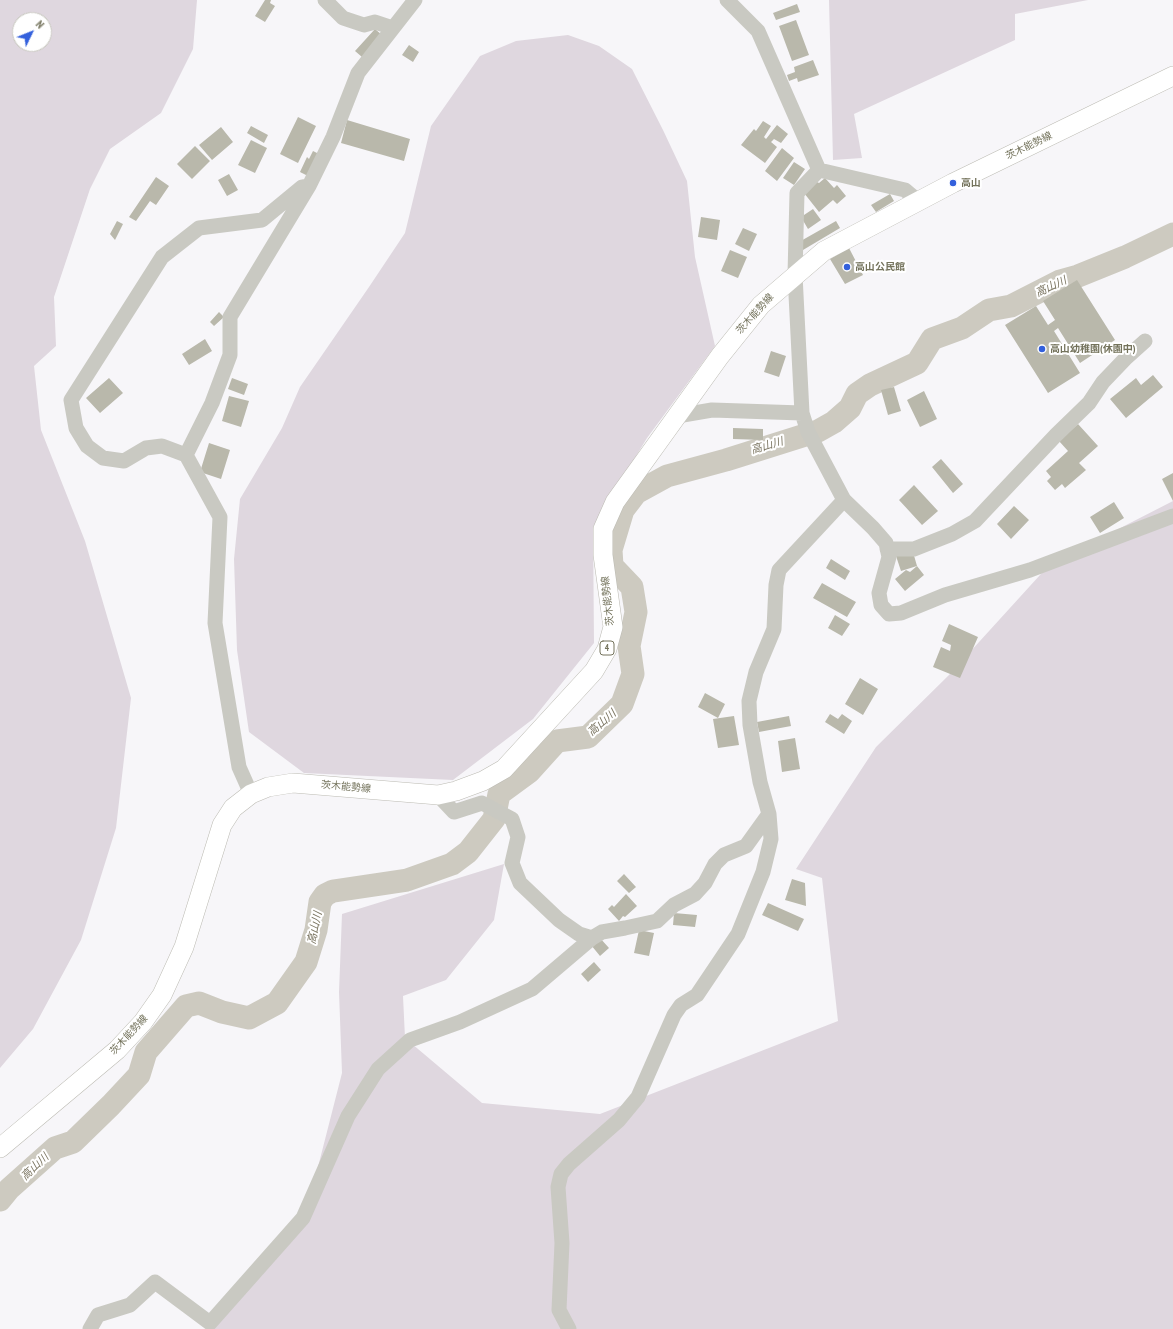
<!DOCTYPE html>
<meta charset="utf-8">
<style>
body{margin:0}
#map{position:relative;width:1173px;height:1329px;overflow:hidden;background:#f7f6f9;font-family:"PT Sans Narrow",sans-serif}
canvas{display:block}
.north{position:absolute;left:12px;top:12px;width:40px;height:40px;box-sizing:border-box;background:#fff;border:1px solid #c7c7be;border-radius:50%;rotate:47deg;font-size:11px;font-weight:700;line-height:16px;text-align:center;color:#74735c}
.north::after{content:'';display:block;margin:auto;width:14px;height:18px;background:#3360dc;clip-path:polygon(50% 0,100% 100%,50% 72%,0 100%)}
</style>
<div id="map">
<canvas width="1173" height="1329"></canvas>
<div class="north">N</div>
</div>
<script>
const g = document.querySelector('canvas').getContext('2d');
g.lineJoin = 'round';
function fillPath(path, color) {
  g.fillStyle = color;
  g.fill(path, 'evenodd');
}
function trace(path, color, width, dash) {
  g.strokeStyle = color;
  g.lineWidth = width;
  g.lineCap = dash ? 'butt' : 'round';
  g.setLineDash(dash || []);
  g.stroke(path);
}
function label(font, color, halo, rows, align = 'center') {
  g.font = font + ' "PT Sans Narrow","Noto Sans JP",sans-serif';
  g.lineWidth = 4;
  g.setLineDash([]);
  g.textBaseline = 'middle';
  g.strokeStyle = halo;
  g.fillStyle = color;
  for (const [text, x, y, turn = 0] of rows) {
    g.save();
    g.translate(x, y);
    g.rotate((+turn || 0) * Math.PI / 180);
    g.textAlign = isNaN(turn) ? turn : align;
    if (halo) g.strokeText(text, 0, 0);
    g.fillText(text, 0, 0);
    g.restore();
  }
}
const green = new Path2D(`
 M0,0H197L193,49L161,113L110,149L90,189L54,297L56,346L34,366L41,430L85,541L131,698L116,828L81,940L33,1029L0,1068ZM20,20H44V44H20Z
 M829,0H1088L1015,14V40L854,114L862,158L833,160Z
 M568,35L599,46L632,69L663,130L687,181L695,257L715,346L647,438L593,527L594,643L533,719L453,780L304,773L249,732L237,650L234,559L240,499L282,428L300,387L369,287L405,233L431,126L480,56L516,41Z
 M1173,501V1329H212L308,1206L342,1073L339,992L342,914L504,864L494,920L446,980L403,996L405,1038L482,1103L600,1114L838,1021L822,878L796,869L876,747L949,675L1050,564Z`);
const river = new Path2D(`
 M0,1200L9,1189L55,1148L73,1142L111,1105L139,1075L146,1052L186,1006L199,1003L222,1012L249,1018L277,1003L306,962L316,930L320,902L325,895L333,891L407,880L452,864L468,852L494,819L499,794L529,772L557,741L588,737L622,704L633,674L629,646L636,612L632,587L612,566L611,550L623,510L636,493L667,476L726,460L818,431L834,422L850,408L857,394L870,385L917,363L932,339L962,328L989,310L1011,306L1060,281L1078,276L1125,257L1173,234`);
const building = new Path2D(`
 M265,0H271L270,3L275,6L265,22L255,16Z
 M797,4L800,12L776,20L773,13Z
 M796,20L809,55L792,61L779,26Z
 M375,29L382,35L362,57L355,51Z
 M409,45L419,52L413,62L402,55Z
 M813,60L819,75L798,82L797,78L789,81L787,75L795,72L794,67Z
 M298,117L316,126L298,163L280,154Z
 M347,120L410,139L404,161L341,143Z
 M763,121L771,126L764,137L766,139L777,125L788,134L781,143L774,139L771,142L777,147L765,163L741,145L754,129L756,131Z
 M251,126L268,135L264,143L247,133Z
 M221,127L233,142L212,160L199,145Z
 M251,140L267,148L255,173L238,165Z
 M195,146L210,161L192,179L177,164Z
 M782,148L794,158L777,181L765,171Z
 M313,151L321,155L310,177L300,172L307,157L309,159Z
 M794,162L805,169L794,185L783,178Z
 M229,174L238,190L227,196L218,180Z
 M156,177L169,186L156,205L150,201L136,221L129,217Z
 M825,178L834,188L837,185L846,196L837,204L833,200L819,212L804,193L817,182L819,183Z
 M890,194L894,201L876,212L871,205Z
 M813,209L821,220L808,229L801,217Z
 M701,217L720,220L717,240L698,237Z
 M117,221L123,224L115,240L110,234Z
 M836,221L840,228L803,250L799,242Z
 M743,228L757,234L749,251L735,244Z
 M849,248L863,275L845,284L830,259Z
 M730,250L747,257L738,278L721,271Z
 M1077,280L1115,340L1080,363L1058,328L1054,331L1080,373L1048,393L1005,325L1036,306L1048,325L1055,320L1043,301Z
 M219,312L224,317L214,326L210,322Z
 M205,339L212,351L189,365L182,354Z
 M771,351L786,356L779,377L764,372Z
 M1153,375L1163,387L1126,418L1110,399L1136,378L1141,385Z
 M109,378L123,393L100,413L86,398Z
 M232,378L248,384L244,395L228,389Z
 M894,387L901,411L888,415L881,390Z
 M924,391L937,419L920,427L907,400Z
 M229,396L249,401L241,427L222,421Z
 M1078,424L1098,446L1079,463L1086,470L1065,488L1062,484L1055,490L1047,481L1051,477L1046,471L1068,451L1059,441Z
 M733,428L763,429V440L733,439Z
 M209,443L230,450L221,479L200,472Z
 M941,459L963,484L953,493L932,467Z
 M1173,473V501L1162,479Z
 M914,485L938,511L922,525L899,500Z
 M1114,502L1124,518L1100,533L1090,517Z
 M1014,506L1029,520L1011,539L997,524Z
 M913,552L917,566L901,571L896,556Z
 M831,559L850,571L845,580L826,568Z
 M917,566L924,575L905,591L895,579L906,570L910,572Z
 M822,583L856,602L847,617L813,598Z
 M835,615L850,624L842,636L828,628Z
 M949,624L978,637L960,678L933,667L941,647L950,651L951,645L942,641Z
 M860,678L878,689L863,715L845,704Z
 M705,693L725,704L718,718L698,707Z
 M830,714L838,719L842,714L852,721L844,734L825,722Z
 M734,716L739,745L718,748L713,719Z
 M789,716L791,726L759,732L757,722Z
 M795,738L800,769L782,772L778,741Z
 M624,874L636,887L629,893L617,881Z
 M792,879L805,883L806,906L785,900Z
 M626,894L637,906L625,917L623,916L619,921L608,909L612,905L614,907Z
 M768,903L804,919L798,931L762,915Z
 M674,913L697,915L695,927L673,925Z
 M639,930L654,933L649,956L634,953Z
 M600,938L609,948L600,956L591,945Z
 M594,962L601,970L588,982L581,974Z`);
const minor = new Path2D(`
 M325,0L343,18L364,25L375,22L393,28
 M727,0L758,31L819,170L905,190L918,201
 M819,170L797,193L795,275L802,413L808,432L844,500L873,528L886,543L889,557L879,593L881,605L889,614L901,613L945,595L1030,570L1173,516
 M677,416L712,410L802,413
 M186,455L162,446L146,448L124,461L103,458L87,446L76,428L71,400L162,257L199,228L262,220L302,187L307,186
 M887,549H914L952,534L975,521L1056,435L1089,403L1103,382L1125,359L1145,341
 M251,794L239,767L215,623L220,517L186,455L212,403L230,355V317L309,186L333,137L358,73L415,0
 M438,795L454,812L482,803L512,819L518,837L512,863L520,883L559,920L579,934L592,938L602,932L625,928L657,921L674,905L695,894L705,883L715,864L724,855L746,846L769,814
 M90,1329L98,1315L130,1305L155,1282L210,1323L303,1218L348,1116L378,1069L410,1040L460,1022L532,989L592,938
 M569,1329L559,1310L562,1243L558,1187L561,1174L569,1164L619,1120L638,1097L674,1015L681,1005L697,995L738,934L763,872L771,839L769,814L760,782L750,725L749,701L756,672L774,629L776,585L779,570L844,500`);
const major = new Path2D(`
 M0,1148L117,1050L143,1022L162,995L184,947L222,825L233,808L251,794L268,787L293,783L438,795L456,791L483,781L504,769L594,671L607,649L613,627L603,555V529L615,502L720,356L761,305L824,251L953,183L1173,76`);
const markers = [
 [953,183,4,"#3360dc"],
 [847,267,4,"#3360dc"],
 [1042,349,4,"#3360dc"]
];
const shields = [
 [607,648,14]
];
const shieldNames = [
 ["4",607,648]
];
const streetNames = [
 ["茨木能勢線",1029,146,-26],
 ["茨木能勢線",755,314,-48],
 ["茨木能勢線",608,601,-96],
 ["茨木能勢線",346,787,5],
 ["茨木能勢線",129,1035,-47]
];
const poiNames = [
 ["高山",961,183],
 ["高山公民館",855,267],
 ["高山幼稚園(休園中)",1050,349]
];
const waterNames = [
 ["高山川",1051,287,-25],
 ["高山川",767,446,-17],
 ["高山川",602,723,-41],
 ["高山川",315,928,-78],
 ["高山川",35,1167,-44]
];
fillPath(green, '#dfd7df');
trace(river, '#cdcac0', 23);
fillPath(building, '#b9b8ab');
trace(major, '#bcbbb3', 20);
trace(minor, '#c9c9c2', 15);
trace(major, '#fff', 19);
for (const [x, y, r, color] of markers) {
  const dot = new Path2D();
  dot.arc(x, y, r, 0, 2 * Math.PI);
  g.fillStyle = color;
  g.fill(dot);
  trace(dot, '#fff', 1.5);
}
for (const [x, y, w] of shields) {
  const box = new Path2D();
  box.roundRect(x - w / 2, y - 7, w, 14, 3);
  g.fillStyle = '#fff';
  g.fill(box);
  trace(box, '#74735c', 1);
}
label('bold 9px', '#74735c', null, shieldNames);
label('10px', '#74735c', '#fff', streetNames);
label('bold 10px', '#74735c', '#fff', poiNames, 'left');
label('italic 11px', '#7a7460', '#fff', waterNames);
</script>
